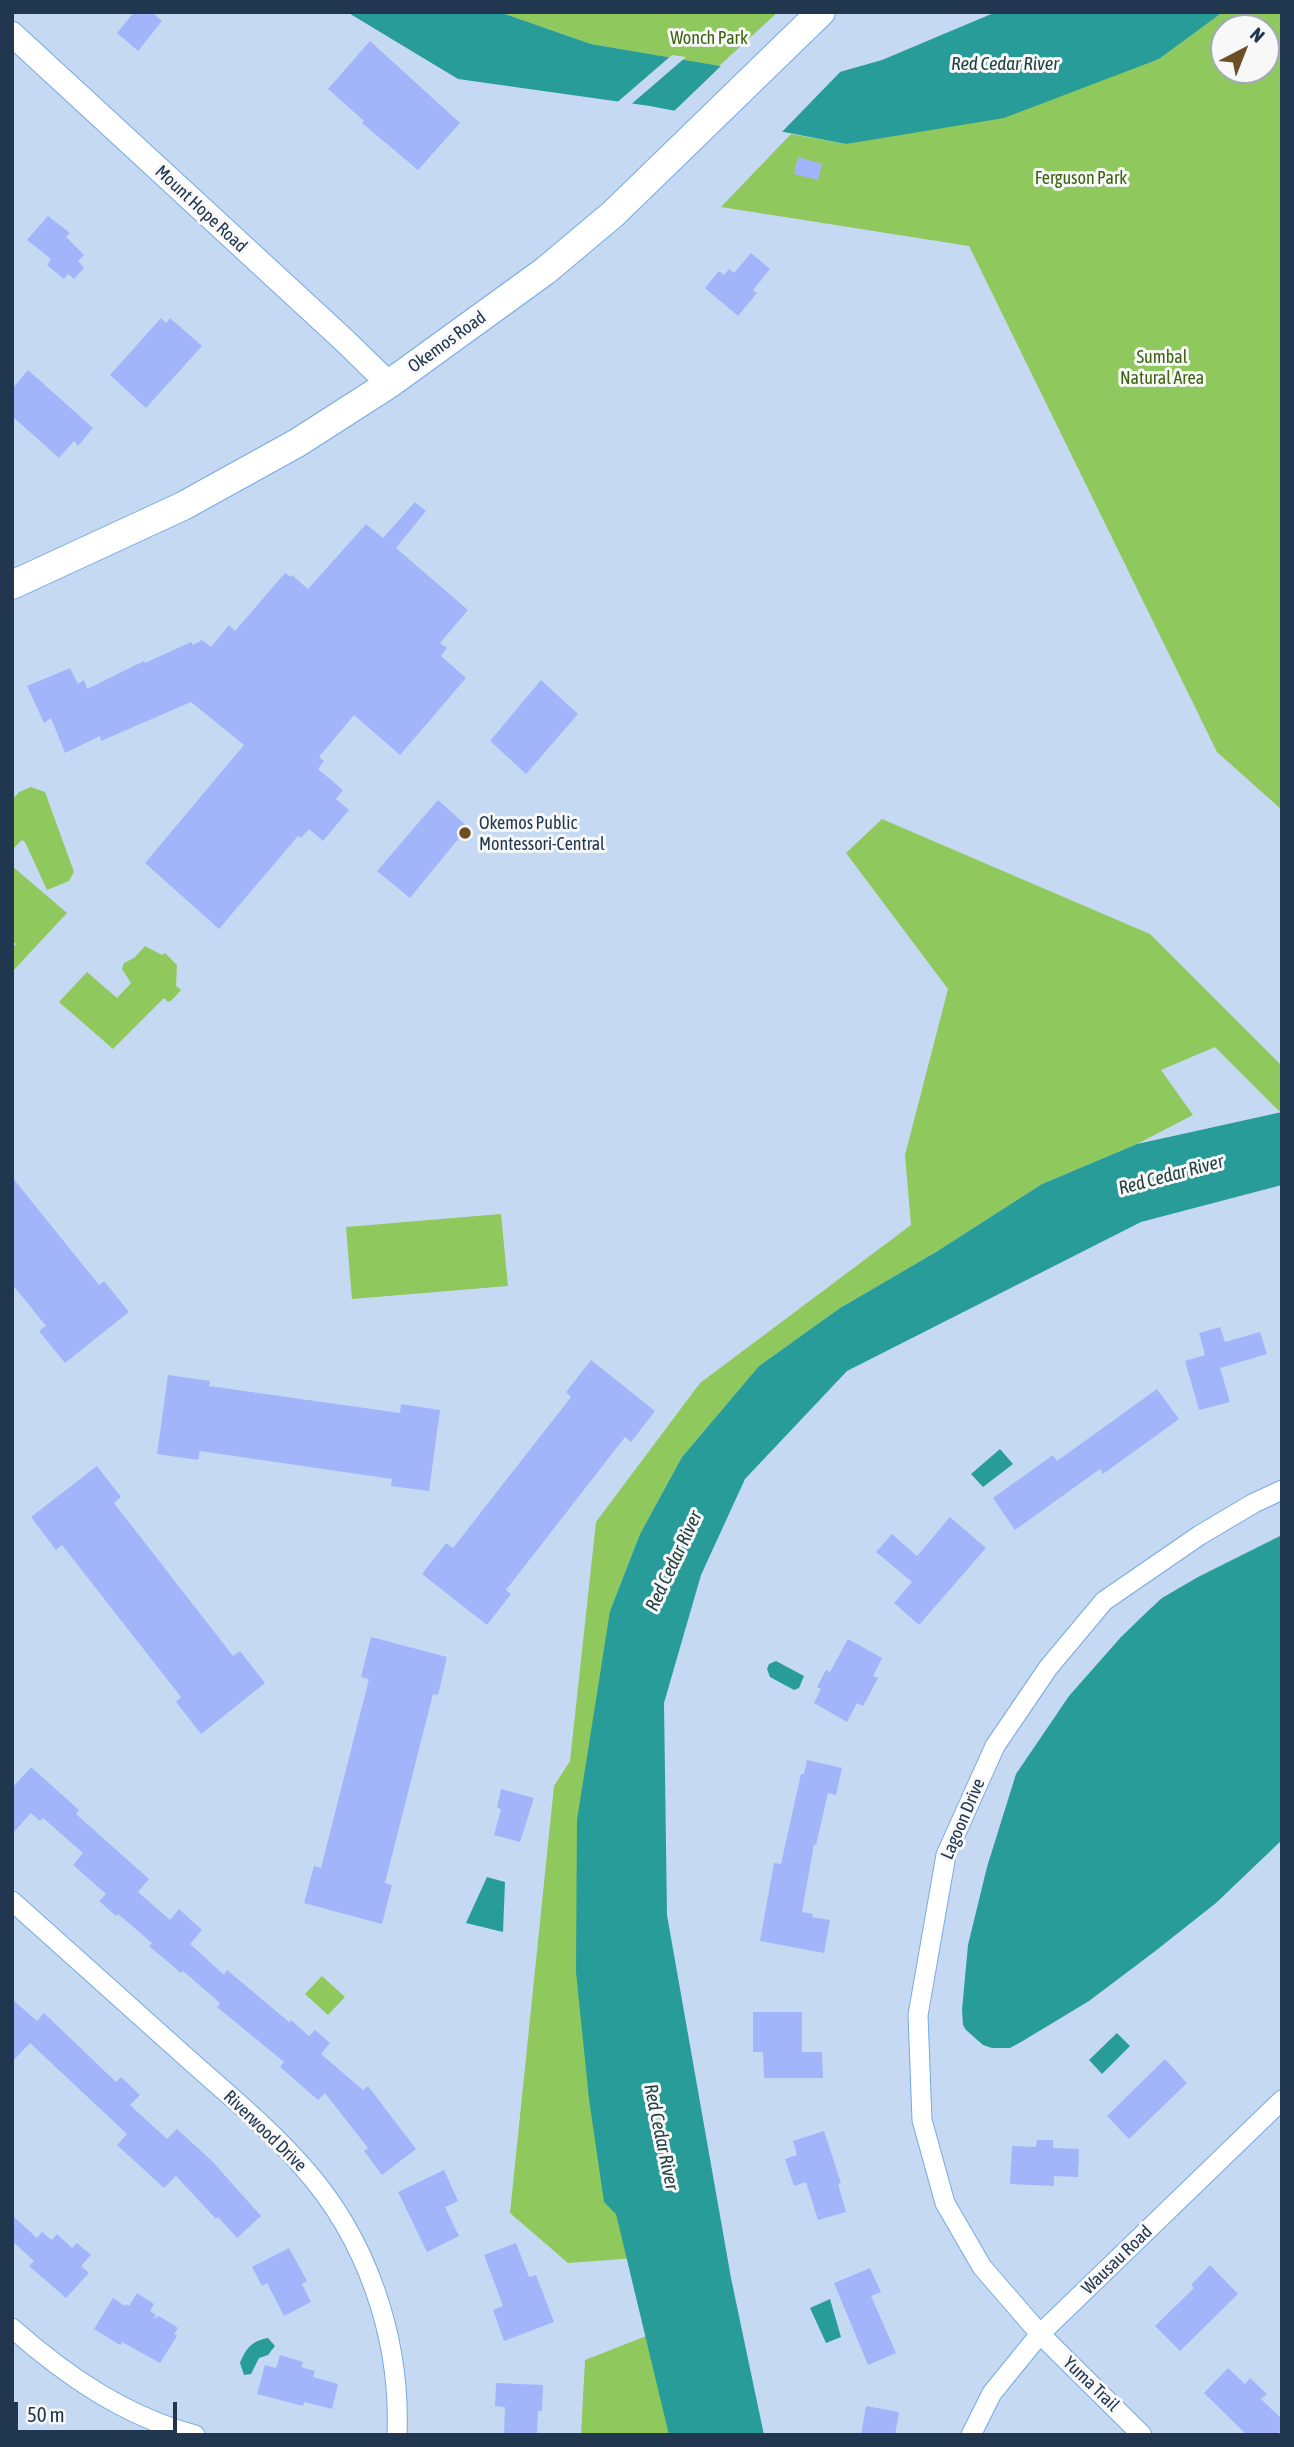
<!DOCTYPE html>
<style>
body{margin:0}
#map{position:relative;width:1294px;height:2447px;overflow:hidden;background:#c5daf2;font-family:"Asap Condensed",sans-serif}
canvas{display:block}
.frame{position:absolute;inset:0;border:14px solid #21374f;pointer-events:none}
.north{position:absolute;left:1210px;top:14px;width:70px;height:70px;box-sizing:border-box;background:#f8f8f8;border:2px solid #a2abb4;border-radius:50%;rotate:42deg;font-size:19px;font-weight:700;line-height:28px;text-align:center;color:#21374f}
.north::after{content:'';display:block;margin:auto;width:24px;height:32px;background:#6e4e24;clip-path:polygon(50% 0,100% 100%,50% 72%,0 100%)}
.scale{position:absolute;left:14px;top:2402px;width:163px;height:32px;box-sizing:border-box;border:4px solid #21374f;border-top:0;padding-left:9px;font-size:21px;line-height:24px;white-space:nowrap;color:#21374f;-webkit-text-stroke:5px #f8f8f8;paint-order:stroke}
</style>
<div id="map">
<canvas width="1294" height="2447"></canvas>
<div class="frame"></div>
<div class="north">N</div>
<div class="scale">50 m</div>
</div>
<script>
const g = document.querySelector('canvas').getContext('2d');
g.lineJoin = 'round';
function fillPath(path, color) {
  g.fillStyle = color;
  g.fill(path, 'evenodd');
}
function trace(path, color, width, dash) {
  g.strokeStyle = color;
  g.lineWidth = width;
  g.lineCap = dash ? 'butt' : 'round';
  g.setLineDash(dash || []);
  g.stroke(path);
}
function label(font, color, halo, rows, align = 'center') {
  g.font = font + ' "Asap Condensed",sans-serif';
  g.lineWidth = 6;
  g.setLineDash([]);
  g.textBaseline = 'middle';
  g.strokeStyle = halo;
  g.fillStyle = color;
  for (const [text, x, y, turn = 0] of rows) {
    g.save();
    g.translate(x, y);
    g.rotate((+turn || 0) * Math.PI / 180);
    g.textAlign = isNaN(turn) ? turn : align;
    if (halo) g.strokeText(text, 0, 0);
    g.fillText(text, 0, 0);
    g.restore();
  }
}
const green = new Path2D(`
 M499,12H778L719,66L591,44Z
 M1223,12H1282V810L1217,752L969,246L721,207L791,134L846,144L1159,59ZM1224,28H1266V70H1224Z
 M31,787L45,792L74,872L69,881L47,890L25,842L22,840L12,850V800L19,792Z
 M882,819L1150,934L1282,1066V1110L1279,1111L1215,1047L1161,1070L1193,1115L1137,1144L1042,1184L936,1252L840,1308L759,1366L682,1457L640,1534L610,1611L636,2258L568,2263L510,2213L554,1786L570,1761L596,1522L700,1383L911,1225L905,1155L948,989L846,853Z
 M12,866L67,913L12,972V948L16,944L12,941Z
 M145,946L162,955L165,953L177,965L176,986L181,990L172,1000L168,1002L164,998L113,1049L59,1002L87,972L117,998L131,983L122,969L124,963L134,958Z
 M501,1214L508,1286L352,1299L346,1227Z
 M322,1976L345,1997L328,2015L305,1994Z
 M649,2335L670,2435H581L585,2360Z`);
const water = new Path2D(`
 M347,12H499L591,44L808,81L882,60L996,12H1223L1159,59L1004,118L846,144L650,106L458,79Z
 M1282,1112V1185L1141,1222L847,1371L745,1479L701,1575L664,1703L667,1915L731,2278L764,2435H669L616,2214L604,2202L589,2099L576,1972L577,1820L610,1611L640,1534L682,1457L759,1366L840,1308L936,1252L1042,1184L1137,1144Z
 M1000,1449L1013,1464L983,1487L971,1474Z
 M1282,1535V1840L1216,1903L1154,1952L1089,2001L1021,2042L1010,2048H992L983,2045L966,2030L963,2025L962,2010L968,1945L987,1867L1016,1774L1069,1696L1121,1637L1150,1609L1162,1598L1198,1577Z
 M776,1661L804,1676L799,1688L794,1690L770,1677L767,1669L769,1664Z
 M487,1877L505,1882L503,1932L466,1923Z
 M1117,2033L1130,2046L1102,2074L1089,2060Z
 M830,2299L841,2337L826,2343L810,2308Z
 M268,2338L275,2346L268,2355L259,2358L251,2374L244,2375L240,2363C246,2348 252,2341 268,2338Z`);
const pier = new Path2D(`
 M672,55L686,57L628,107L614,105Z
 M723,64L808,77L845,67L779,135L671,114Z`);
const building = new Path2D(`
 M134,12H152L162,21L138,51L117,33Z
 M370,41L460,123L418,170L362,123L364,121L328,89Z
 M798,157L822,164L818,180L794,174Z
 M48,216L70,233L66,237L84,255L78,261L84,268L74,279L68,274L64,279L47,265L51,259L27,240Z
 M751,253L770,269L753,290L757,293L738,316L705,288L719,271L724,275L729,269L734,273Z
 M161,318L166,323L170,318L202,346L146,408L110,375Z
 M28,370L93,428L78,446L74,441L59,458L12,416V389Z
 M415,502L426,511L396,548L468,610L440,643L447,648L441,656L466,678L400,755L354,715L319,757L324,761L318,769L343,790L336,799L349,810L323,841L309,829L301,838L298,836L219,929L145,863L244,745L191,702L101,741L100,736L65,753L51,718L44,723L27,686L70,668L78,684L84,680L87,689L144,661L145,663L191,642L193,645L202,640L211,647L229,625L235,631L285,573L291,577L292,575L308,589L366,524L383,538Z
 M541,680L578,714L526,774L490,741Z
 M438,800L468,827L410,898L377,871Z
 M12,1177L99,1285L104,1281L129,1312L65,1363L39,1331L46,1326L12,1284Z
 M1220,1327L1225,1342L1260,1332L1267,1354L1220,1368L1230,1402L1199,1410L1185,1361L1205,1355L1199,1333Z
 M591,1360L655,1411L631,1442L625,1437L506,1590L511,1594L487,1625L422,1574L446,1543L453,1548L571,1397L566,1392Z
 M168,1375L210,1381L209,1386L400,1413L401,1404L440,1410L429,1491L391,1486L392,1479L200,1451L198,1460L157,1454Z
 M1157,1389L1179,1419L1103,1474L1100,1469L1015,1530L993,1498L1053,1455L1057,1461Z
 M97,1466L121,1497L114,1503L233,1656L240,1651L265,1683L201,1734L176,1702L181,1697L62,1545L56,1550L31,1517Z
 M950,1517L986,1548L919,1625L894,1603L912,1582L876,1552L892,1534L917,1556Z
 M371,1637L447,1657L438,1695L433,1694L385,1883L392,1885L382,1924L304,1903L314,1866L321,1868L369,1679L361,1677Z
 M848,1639L882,1658L873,1676L878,1678L863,1706L857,1703L847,1722L814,1703L821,1689L817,1687L826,1670L830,1672Z
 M807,1760L842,1768L836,1795L828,1793L816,1845L814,1844L802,1912L813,1914L812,1917L830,1920L824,1953L760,1941L774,1863L781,1864L801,1774H804Z
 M31,1767L79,1810L76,1814L149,1879L138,1892L170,1920L179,1909L202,1930L190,1944L199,1952L224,1975L227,1970L289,2022L291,2020L309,2036L315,2030L330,2043L321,2054L363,2090L368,2086L416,2149L382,2175L364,2151L368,2148L325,2093L318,2100L280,2067L284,2062L217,2007L220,2003L183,1971L181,1973L149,1946L152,1943L118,1914L116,1916L99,1901L106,1894L73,1865L83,1853L43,1818L40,1821L31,1813L12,1834V1788Z
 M501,1789L534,1798L520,1842L494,1835L501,1809L497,1808Z
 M12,1999L37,2021L44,2013L116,2082L121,2077L140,2095L130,2105L167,2139L177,2129L212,2161L261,2216L237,2238L218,2217L216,2219L176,2176L164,2188L117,2145L127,2134L30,2043L12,2062Z
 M753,2012H802V2052H822L823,2078H764L763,2052H753Z
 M1165,2059L1187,2083L1129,2139L1107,2116Z
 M824,2131L841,2183L838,2184L846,2212L818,2220L806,2182L794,2186L785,2159L797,2155L793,2141Z
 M1037,2140H1053V2148L1079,2149L1078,2177L1054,2176V2186L1010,2184L1012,2146L1036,2147Z
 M444,2170L458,2201L445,2207L459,2236L427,2252L398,2192Z
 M12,2215L37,2238L42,2232L52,2240L57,2234L72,2248L77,2243L91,2255L81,2266L89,2273L66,2298L29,2266L34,2261L12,2241Z
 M516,2243L529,2277L536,2275L554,2322L504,2341L493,2310L503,2306L484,2255Z
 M289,2248L307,2281L302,2284L311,2302L284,2316L267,2283L262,2286L252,2267Z
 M1210,2265L1238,2294L1180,2351L1155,2326L1194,2288L1191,2285Z
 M870,2268L881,2292L871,2296L896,2353L868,2365L834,2283Z
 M137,2293L154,2304L150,2311L156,2315L153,2319L159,2316L178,2328L174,2334L177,2336L160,2363L122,2342L120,2345L94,2329L113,2298L125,2306L126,2304L129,2306Z
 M280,2355L303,2362L301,2367L315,2371L313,2377L338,2384L332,2409L304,2402L303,2406L257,2394L265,2365L276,2368Z
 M1228,2368L1245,2384L1250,2378L1267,2394L1261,2399L1282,2419V2429L1276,2435H1247L1204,2393Z
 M496,2383L543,2385L542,2411H538L537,2435H504L505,2407L495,2406Z
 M866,2406L899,2412L895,2435H861Z`);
const minor = new Path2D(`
 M12,1901C70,1953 128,2005 186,2057C225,2092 267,2126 302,2166C367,2238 401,2338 397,2435
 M12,2328C66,2376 125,2416 195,2435
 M971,2435L992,2393L1040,2334L1282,2100
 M1142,2435L1040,2334L982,2267L945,2203L922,2120L918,2015L946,1855L995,1746L1048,1668L1104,1601L1200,1535L1254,1503L1282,1490`);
const tertiary = new Path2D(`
 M12,34L345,341L389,384`);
const secondary = new Path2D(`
 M12,585L183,506L297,443L389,384L545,271L613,214L821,12`);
const markers = [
 [465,833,7,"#6e4e24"]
];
const parkNames = [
 ["Wonch Park",709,38],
 ["Ferguson Park",1081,178],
 ["Sumbal",1162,357],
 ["Natural Area",1162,378]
];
const streetNames = [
 ["Mount Hope Road",201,209,43],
 ["Okemos Road",447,342,-36],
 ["Lagoon Drive",963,1819,-67],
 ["Riverwood Drive",265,2131,44],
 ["Wausau Road",1117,2260,-44],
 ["Yuma Trail",1091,2384,44]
];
const poiNames = [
 ["Okemos Public",479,823],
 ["Montessori-Central",479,844]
];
const waterNames = [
 ["Red Cedar River",1005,64],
 ["Red Cedar River",1171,1175,-15],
 ["Red Cedar River",674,1561,-65],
 ["Red Cedar River",661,2137,78]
];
fillPath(green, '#8fc85d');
fillPath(water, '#289c99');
fillPath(pier, '#c5daf2');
fillPath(building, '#a2b5fb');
trace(minor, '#75a9e4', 21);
trace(tertiary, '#75a9e4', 26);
trace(secondary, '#75a9e4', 30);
trace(minor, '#fff', 19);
trace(tertiary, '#fff', 24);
trace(secondary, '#fff', 28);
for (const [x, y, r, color] of markers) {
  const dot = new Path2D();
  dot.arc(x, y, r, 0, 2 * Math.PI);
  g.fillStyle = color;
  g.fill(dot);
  trace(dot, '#f8f8f8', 2.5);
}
label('18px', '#3b620f', '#f8f8f8', parkNames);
label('18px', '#21374f', '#f8f8f8', streetNames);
label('18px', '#21374f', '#f8f8f8', poiNames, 'left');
label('italic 19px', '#214240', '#f8f8f8', waterNames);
</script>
